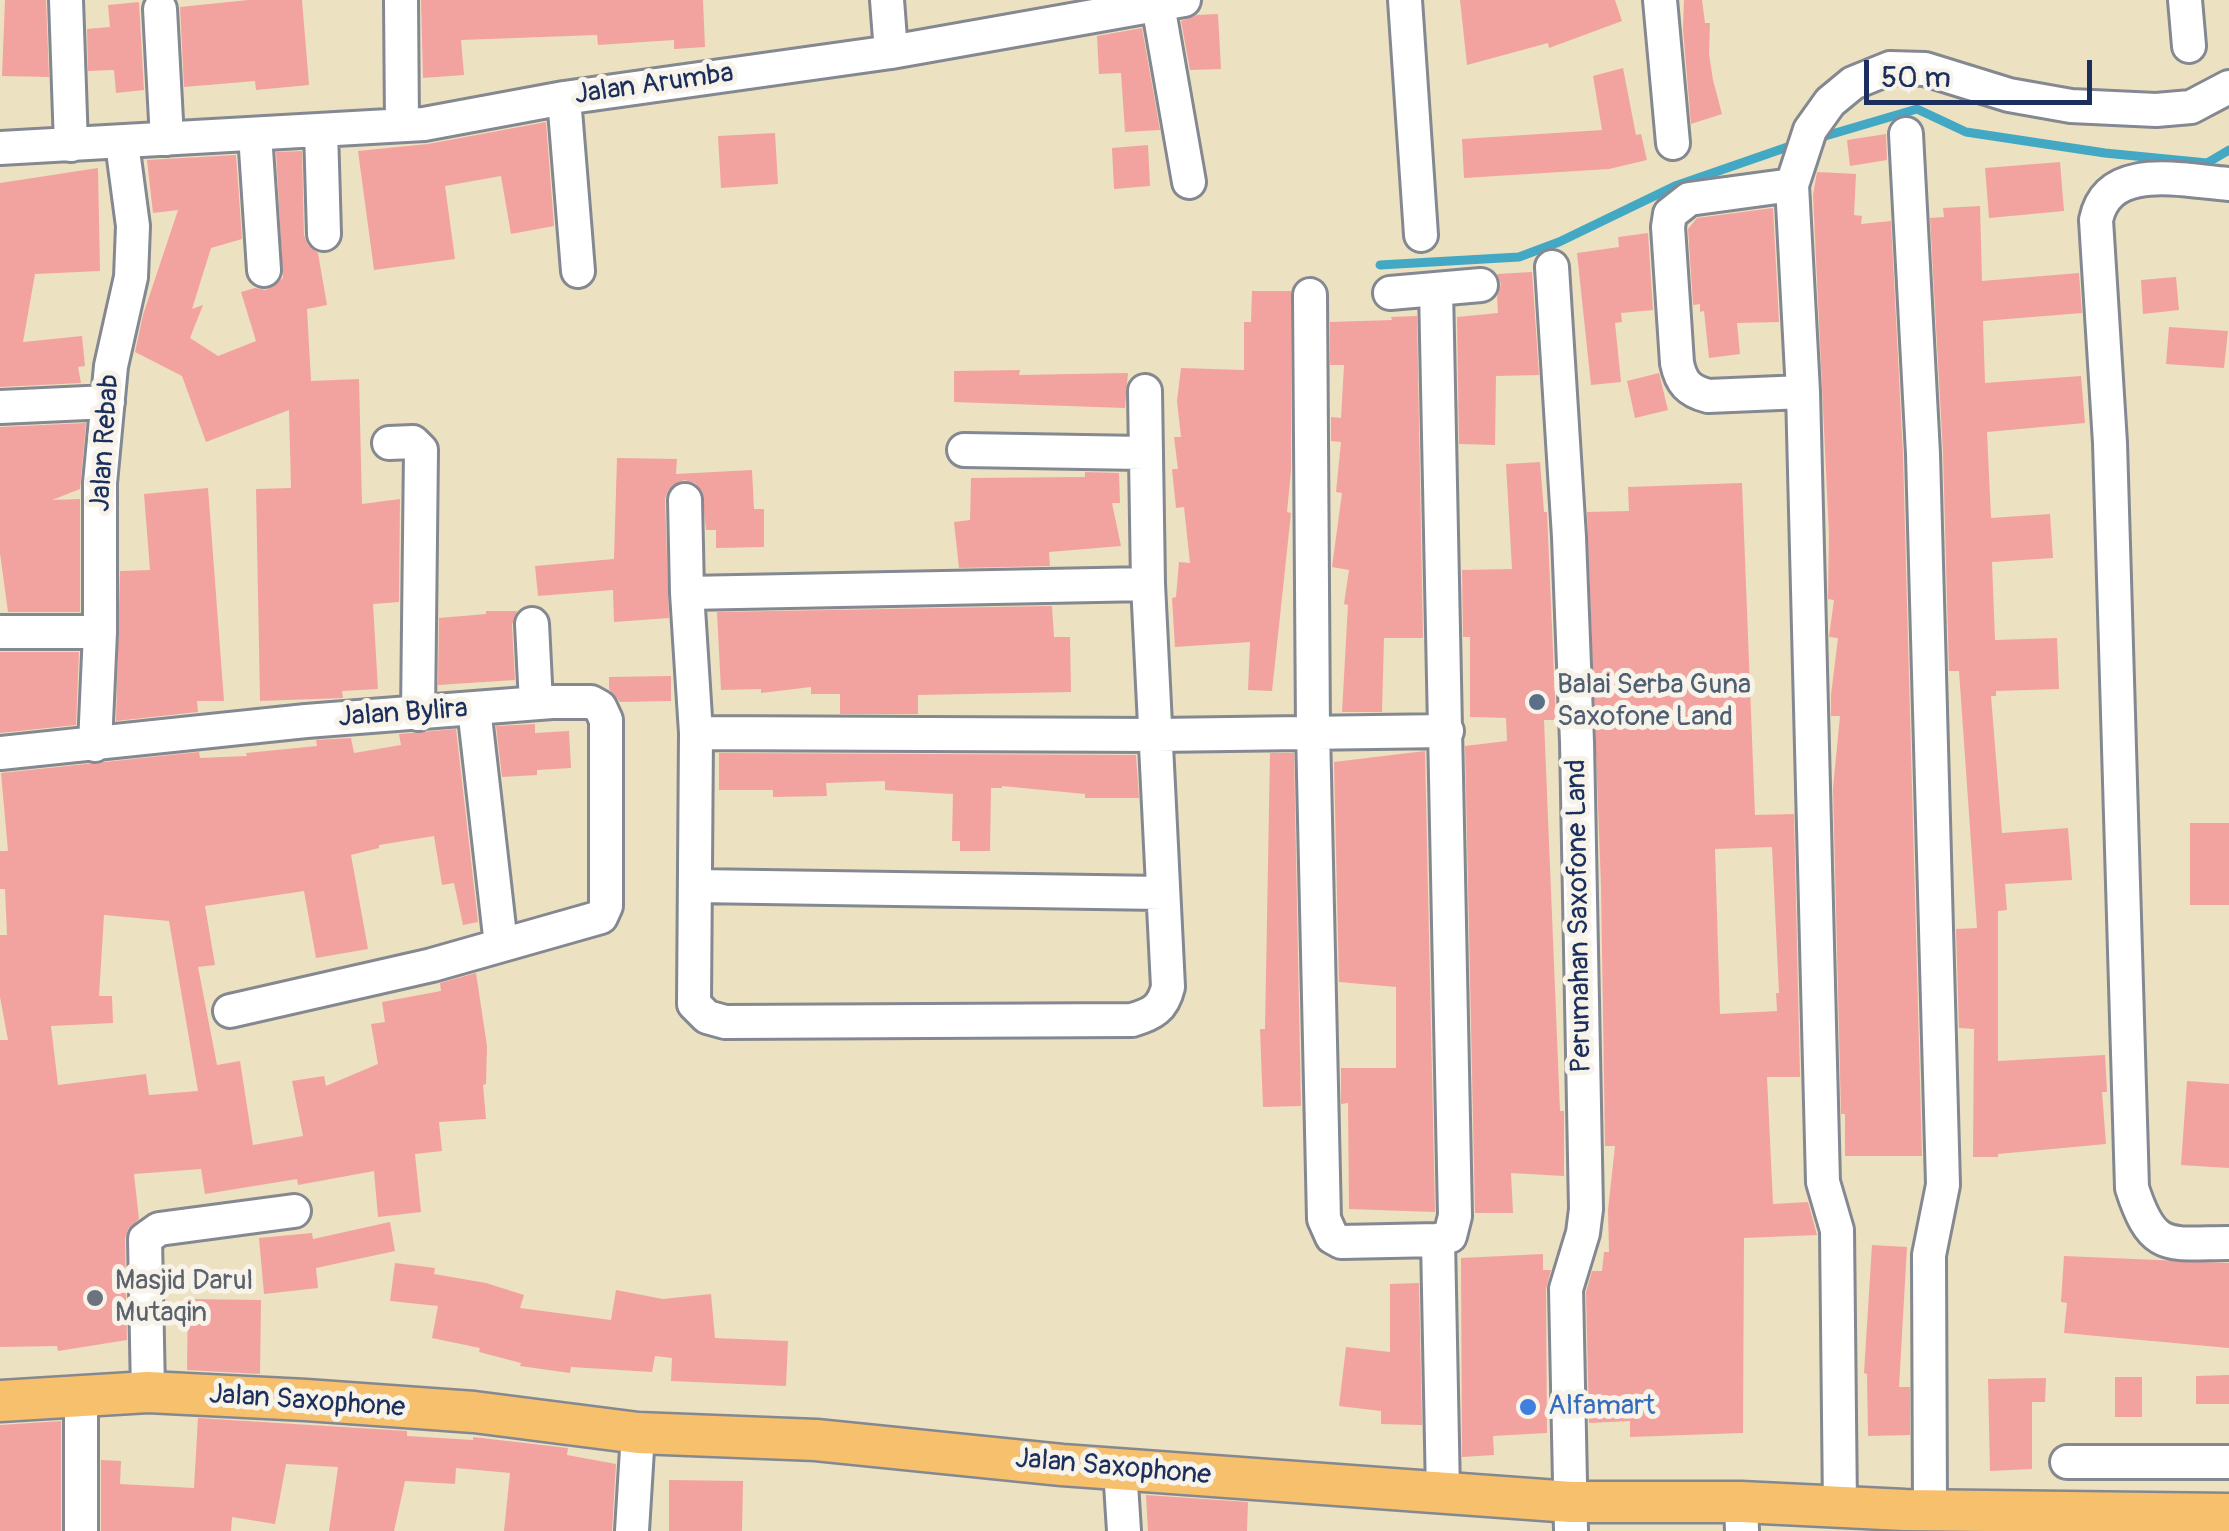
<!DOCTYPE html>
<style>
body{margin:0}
#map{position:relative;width:2229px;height:1531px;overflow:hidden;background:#ece1c1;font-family:Pangolin,sans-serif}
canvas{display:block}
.scale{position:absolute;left:1864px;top:60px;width:228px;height:45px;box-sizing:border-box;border:5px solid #1b2f5e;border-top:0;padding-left:12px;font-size:30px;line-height:35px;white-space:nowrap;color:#1b2f5e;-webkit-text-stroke:8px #f7f3e8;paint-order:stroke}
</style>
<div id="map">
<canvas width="2229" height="1531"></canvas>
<div class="scale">50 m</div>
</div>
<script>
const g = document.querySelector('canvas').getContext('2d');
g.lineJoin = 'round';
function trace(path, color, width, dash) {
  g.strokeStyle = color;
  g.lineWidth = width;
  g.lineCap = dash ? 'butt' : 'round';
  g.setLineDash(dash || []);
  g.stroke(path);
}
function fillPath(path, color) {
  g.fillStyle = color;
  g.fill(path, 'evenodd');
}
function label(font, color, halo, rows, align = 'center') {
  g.font = font + ' Pangolin,sans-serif';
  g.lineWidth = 10;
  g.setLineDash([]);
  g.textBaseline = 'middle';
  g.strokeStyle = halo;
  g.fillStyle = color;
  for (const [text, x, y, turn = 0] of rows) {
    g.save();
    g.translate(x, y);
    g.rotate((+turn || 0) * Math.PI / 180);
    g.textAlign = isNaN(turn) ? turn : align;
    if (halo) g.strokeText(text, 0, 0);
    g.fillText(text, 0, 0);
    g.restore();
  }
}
const stream = new Path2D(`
 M1815,139L1917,109L1966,132L2105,153L2207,163L2229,150
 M1380,265L1519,257L1559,242L1675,186L1799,143`);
const building = new Path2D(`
 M5,0H46L49,77L2,76Z
 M248,0H302L309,85L256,90L255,81L184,87L180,7Z
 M421,0H703L705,47L674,49V40L598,45L597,35L461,40L464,75L423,78Z
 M1460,0H1615L1622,21L1549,48L1548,43L1467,65Z
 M1684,0H1702L1705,23H1710L1709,54L1713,80L1722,114L1691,124L1683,29Z
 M139,2L144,90L116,93L114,70L88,71L87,29L110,27L108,5Z
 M1218,14L1221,69L1190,70L1181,21L1197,15Z
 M1142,28L1160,130L1125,132L1121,73L1099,74L1097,36Z
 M1623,68L1636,135L1641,134L1647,160L1609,169L1464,178L1462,139L1602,130L1593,76Z
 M546,122L554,226L511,234L501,176L445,186L455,259L374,270L358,151L428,144Z
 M775,133L778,184L721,188L718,136Z
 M1886,134L1887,160L1850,166L1847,140Z
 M1148,145L1150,186L1114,189L1112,148Z
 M302,151L304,235L308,245L318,253L327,305L307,309L311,381L359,379L362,504L400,499L399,602L373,604L378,689L342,691L343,698L260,701L256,489L291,488L289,410L206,442L182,376L135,352L143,315L178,210L153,213L147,160L236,155L242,239L211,248L192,309L203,305L190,338L218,356L256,341L241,292L255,288L266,290L283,278L276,152Z
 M2060,162L2064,211L1989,218L1985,168Z
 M98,168L100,271L35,274L23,342L82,336L85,366L78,367L81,383L0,387V183Z
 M1817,172L1856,174L1854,215L1862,216L1861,224L1891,221L1903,455L1922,1156H1845V1114H1841L1833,788L1840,716H1831V695L1838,638L1829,637L1834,600L1828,599L1829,535L1813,195Z
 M1980,206L1982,281L2079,273L2082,313L1983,321L1985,383L2081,376L2085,423L1987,432L1991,518L2050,514L2053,558L1992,562L1995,640L2057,638L2059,689L1996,691V696H1991L2002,833L2068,828L2072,880L2005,884L2007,910L1998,911V1061L2105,1055L2107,1092H2102L2106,1144L1998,1154V1157H1973L1974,1029L1959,1028L1956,929L1977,928L1959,671H1949L1943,453L1930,218L1944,217L1943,208Z
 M1773,208L1779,322L1737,323L1740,354L1709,358L1704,311L1700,312V304L1693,305L1688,229L1697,218Z
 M1648,233L1653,310L1621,313L1622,322L1615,323L1621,382L1591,385L1577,253L1619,247L1618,237Z
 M1532,272L1539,375L1496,376L1495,445L1459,444L1457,317L1498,313L1497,296L1501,284L1497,274Z
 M2176,277L2179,310L2143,314L2141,280Z
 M1252,291H1291V471L1287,512L1291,513L1272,691L1248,690L1250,642L1175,647L1172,598L1176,597L1179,562L1190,563L1184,507L1176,508L1172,469H1178L1174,437H1181L1177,401L1181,368L1244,370V322H1251Z
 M1417,316L1423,638H1384L1382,712H1342L1348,605L1344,604L1349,570L1332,567L1342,493L1336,492L1341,442L1331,441V417L1341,418L1344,365H1330V322L1392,320L1391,317Z
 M2169,327L2228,331L2224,368L2166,364Z
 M1020,370L1019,375L1128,373L1125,408L954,402V371Z
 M1659,373L1668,410L1635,418L1627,381Z
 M86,423L80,489L52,500L80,499V612H8L0,553V427Z
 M617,458L677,459L676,474L752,470L754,509H764V547L716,548V530H706L702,491L695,483L684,480L668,490L665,499L669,618L614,622L613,590L538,596L535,566L614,559Z
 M1540,462L1544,512H1547L1556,720H1544L1560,1111H1564V1176L1511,1173L1513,1213H1475L1465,746L1507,741L1506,718L1470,717V637H1463L1462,570L1512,569L1506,464Z
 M1085,472L1119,473L1120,503H1112L1121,546L1049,552L1050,566L959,568L954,522L970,520L971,478L1085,477Z
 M1742,483L1755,815L1794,814L1800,1077H1767L1773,1204L1808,1202L1817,1235L1744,1238L1743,1433L1630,1437V1421L1589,1423L1586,1292L1592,1271H1602L1604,1252H1609L1608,1210L1615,1146H1605L1601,886L1587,512L1629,511L1628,487ZM1772,847L1779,993H1776L1777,1011L1720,1014L1715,849Z
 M208,488L224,701H197L198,712L116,721L120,571L150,570L144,494Z
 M1052,606L1054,637H1070L1071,692L918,695V714H840V694H811V687L761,693V689L721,690L717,612Z
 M486,611H517L512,625L515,680L438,685L439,618L486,614Z
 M0,652H79L76,725L0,733Z
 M671,676V701L620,702L609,689V677Z
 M535,724V733L569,731L571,768L537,770V775L502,777L496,726Z
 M456,729L478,922L463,925L454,883L442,885L434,836L379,845V848L351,855L368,949L316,958L304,891L205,906L215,965L198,967L217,1065L240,1061L253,1145L303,1136L292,1081L324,1076L326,1086L378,1064L371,1024L385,1022L382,1002L441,991L440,983L476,973L487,1046L486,1084L483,1085L486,1119L439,1122L442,1151L415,1154L421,1212L378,1217L374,1171L298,1185L297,1179L205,1194L201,1169L134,1174L139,1219L128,1229L125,1239L127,1340L58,1351L57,1346L0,1347V1040H8L0,997V935H7L5,889H0V851H8L1,773L199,752L200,758L247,756L246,753L317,746L316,740L351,738L354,753L401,745L399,734ZM104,915L169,921L198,1091L149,1095L146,1074L58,1085L51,1026L113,1023L112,996H99Z
 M1425,751L1435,1212L1349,1209L1348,1103L1341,1104V1068H1396V987L1339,982L1334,762Z
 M719,753L1136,755L1139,798H1085V794L1002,786V788H991L990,851H960V841H952L953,794L885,790V781L826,783L827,796L773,797V790H719Z
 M1270,753H1294L1301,1106L1263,1107L1260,1029H1265Z
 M2190,823H2229V905H2190Z
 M2187,1081L2229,1084V1168L2181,1165Z
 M390,1222L395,1251L316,1268L318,1288L264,1294L259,1238L312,1233L313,1239Z
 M1872,1245L1907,1247L1899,1387H1910V1435L1868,1436L1867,1374L1864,1373Z
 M1543,1254V1270H1551L1546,1289L1547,1433L1493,1436L1494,1455L1462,1457L1461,1258Z
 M2064,1256L2229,1263V1348L2064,1333L2067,1303L2061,1302Z
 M395,1263L435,1268L434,1274L486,1283L524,1295L520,1308L611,1320L616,1290L663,1299L711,1294L715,1338L788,1341L786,1386L671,1381L672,1358L655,1356L652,1372L571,1367L570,1373L520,1366L521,1363L479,1352L480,1348L432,1338L438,1306L390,1301Z
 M1419,1283L1422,1425L1381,1424V1411L1339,1406L1346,1347L1390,1352V1284Z
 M188,1299L261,1300L260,1374L187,1370Z
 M2229,1375V1404H2196V1376Z
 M2115,1377H2142V1417H2115Z
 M2046,1378L2045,1402H2032V1469L1990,1471L1988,1379Z
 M198,1418L407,1431V1436L473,1440V1437L568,1448L567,1455L616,1464L612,1531H504L510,1473L456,1468L455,1484L405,1481L394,1531H329L338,1467L286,1464L275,1524L232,1517L231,1531H101V1460L121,1461L120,1484L194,1488Z
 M61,1421V1531H0V1425Z
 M669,1480L743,1481L742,1531H669Z
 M1146,1495L1248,1502L1247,1531H1148Z`);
const minor = new Path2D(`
 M66,0L71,145
 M401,0L402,125
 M887,0L891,52
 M1405,0L1421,235
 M1660,0L1673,143
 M2185,0L2189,46
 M1158,5L1189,182
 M160,9L167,139
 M564,98L578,271
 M321,130L324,234
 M255,134L264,270
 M1906,134L1923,454L1943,1185L1929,1255L1930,1511
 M0,148L424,124L564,98L891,52L1184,0
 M2229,184C2184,181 2108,161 2096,220L2110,443L2132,1188C2153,1253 2168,1243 2229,1243
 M1792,185L1689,199L1670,214L1668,227L1677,363C1681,383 1689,391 1708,396L1803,392
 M1552,267L1569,537L1577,742L1586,1209L1583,1233L1566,1289L1571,1531
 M1390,293L1481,285
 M1310,295L1313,731L1324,1219L1332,1237L1341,1242L1438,1240L1450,1236L1455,1216L1436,289
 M1145,391L1148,584L1168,987C1163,1008 1153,1014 1132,1020L725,1022L707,1017L694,1004L696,733L687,593L1148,584
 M0,407L108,402
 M389,443L413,442L421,450L418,714
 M964,450L1143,453
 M685,500L687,593
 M532,624L536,703
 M0,632H100
 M474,708L501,945
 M696,733L1157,735L1447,731
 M95,745L100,632V483L111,366L131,277L132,252L133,226L122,143
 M0,753L306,721L552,702H591L600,707L606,720V906L601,917L432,965L230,1011
 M696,886L1162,893
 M1438,1240L1443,1494
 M148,1392L145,1239L159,1229L294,1211
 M2067,1462H2229
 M1120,1468L1124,1531
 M1741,1502L1742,1531
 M1840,1508L1837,1230L1823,1182L1803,392L1792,185L1810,130L1830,102L1853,83L1890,68L1925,69L2009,95L2071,106L2156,110L2191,107L2229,87
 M81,1531V1397
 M632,1531L638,1433`);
const major = new Path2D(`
 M0,1401L148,1392L306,1400L474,1412L638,1433L816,1440L1062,1465L1571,1502H1741L1905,1510L2229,1514`);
const markers = [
 [1537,702,10,"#5c6f8a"],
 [95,1298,10,"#6b7280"],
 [1528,1407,10,"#3f7fe0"]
];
const streetNames = [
 ["Jalan Arumba",654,85,-8],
 ["Jalan Rebab",106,443,-86],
 ["Jalan Bylira",403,714,-4],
 ["Perumahan Saxofone Land",1580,916,-91],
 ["Jalan Saxophone",307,1402,4],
 ["Jalan Saxophone",1113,1468,5]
];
const serviceNames = [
 ["Balai Serba Guna",1557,686],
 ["Saxofone Land",1557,718]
];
const worshipNames = [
 ["Masjid Darul",115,1282],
 ["Mutaqin",115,1314]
];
const shopNames = [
 ["Alfamart",1548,1407]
];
trace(stream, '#43a8c3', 9);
fillPath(building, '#f2a3a0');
trace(minor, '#848890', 38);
trace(major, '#848890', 45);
trace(minor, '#fff', 32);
trace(major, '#f7c06c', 40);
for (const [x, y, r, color] of markers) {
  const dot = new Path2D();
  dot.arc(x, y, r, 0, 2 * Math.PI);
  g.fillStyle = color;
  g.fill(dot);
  trace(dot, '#f7f3e8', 4);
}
label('28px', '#1b2f5e', '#f7f3e8', streetNames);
label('28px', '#4e5e75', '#f7f3e8', serviceNames, 'left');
label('28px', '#5b616d', '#f7f3e8', worshipNames, 'left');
label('28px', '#366cbe', '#f7f3e8', shopNames, 'left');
</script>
